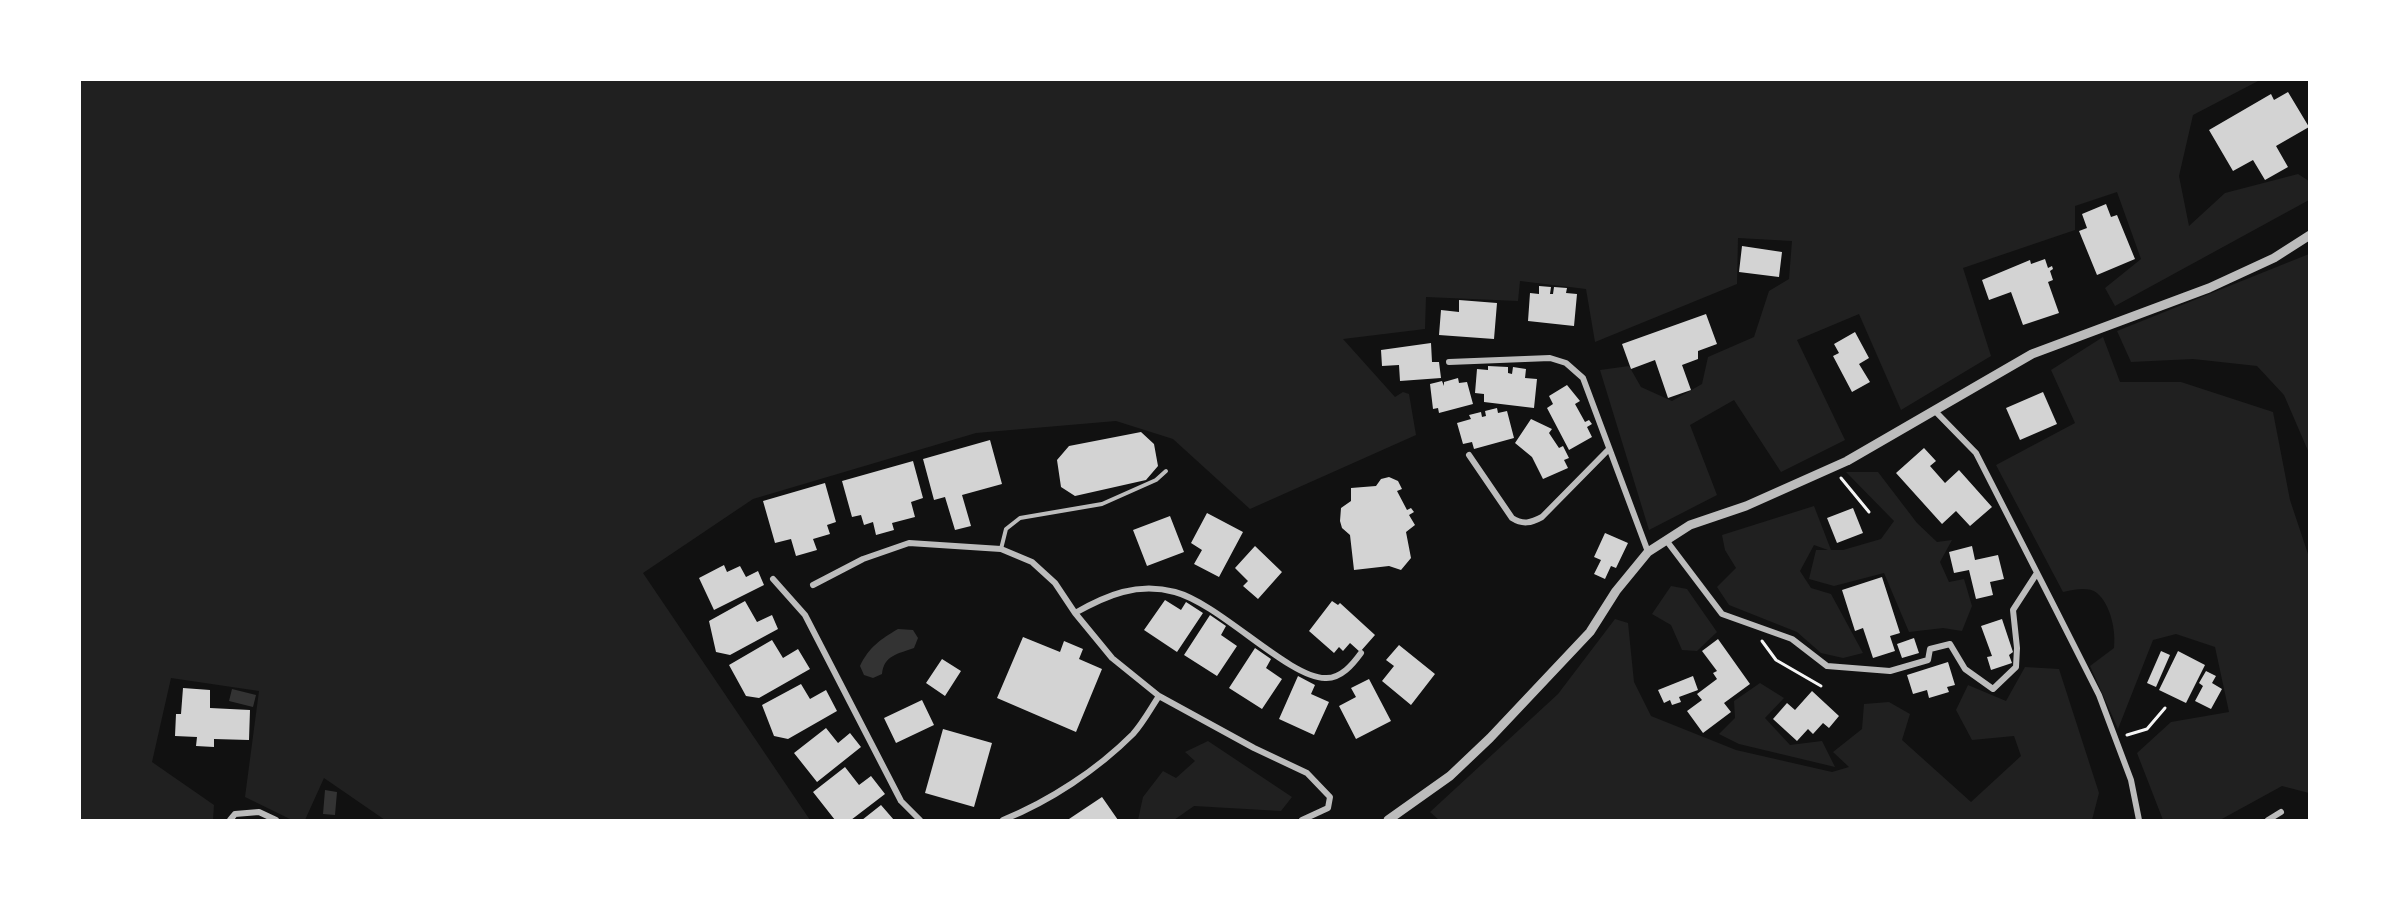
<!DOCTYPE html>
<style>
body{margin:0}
#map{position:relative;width:2389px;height:900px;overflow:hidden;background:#111;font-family:Commissioner,sans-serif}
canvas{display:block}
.frame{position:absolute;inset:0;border:81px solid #fff;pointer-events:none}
</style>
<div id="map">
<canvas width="2389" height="900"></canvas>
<div class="frame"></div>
</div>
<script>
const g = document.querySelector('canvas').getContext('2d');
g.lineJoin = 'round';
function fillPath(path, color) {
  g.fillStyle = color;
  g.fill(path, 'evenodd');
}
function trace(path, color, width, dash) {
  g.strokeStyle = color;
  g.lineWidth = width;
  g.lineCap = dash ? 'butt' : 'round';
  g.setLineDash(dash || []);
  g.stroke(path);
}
const green = new Path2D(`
 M80,80H2260L2193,115L2179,176L2189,226L2225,193L2298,174L2309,181V200L2115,306L2105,288L2141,259L2117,192L2075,206V230L1963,268L1991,356L1901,410L1859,314L1797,340L1845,440L1781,472L1734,400L1690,425L1717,495L1649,530L1600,370L1629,366L1641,387L1672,401L1702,384L1708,357L1754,337L1769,291L1789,279L1792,241L1738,238L1737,284L1595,342L1586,289L1520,281L1518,301L1426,297L1425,329L1343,339L1395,397L1403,392L1409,394L1416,435L1250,509L1173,439L1116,421L976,433L753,499L643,573L810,820H385L324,778L305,820H292L245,797L259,691L171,678L152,762L214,805L213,820H80Z
 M2309,254V453L2284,395L2257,366L2193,359L2131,362L2117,331Z
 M2103,337L2120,382H2181L2273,412L2290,500L2309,557V793L2282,786L2220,820H2163L2137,753L2171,722L2229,712L2215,647L2176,634L2153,640L2118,729L2090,666L2114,648C2116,631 2111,605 2097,593C2088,586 2073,590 2063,592L1996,465L2075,423L2051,370Z
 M1846,472H1878L1917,523L1937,542L1952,540L1940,562L1949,582L1964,579L1972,606L1962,631L1943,628L1909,632L1884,573L1834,586L1809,579L1816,550H1828L1814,545L1800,571L1811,588L1831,594L1863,653L1843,658L1821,653L1797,632L1729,605L1717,587L1736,568L1725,550L1722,535L1814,506L1831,550H1843L1881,539L1894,521Z
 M1671,586L1687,589L1717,632L1697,651L1682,650L1671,625L1652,614Z
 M1615,619L1628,623L1634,682L1651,716L1736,750L1832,772L1849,767L1833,752L1862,729L1864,704L1889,702L1910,714L1902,740L1971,802L2021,756L2014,736L1972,740L1956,710L1968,685L2006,701L2025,667L2059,669L2099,793L2092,820H1439L1430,812L1558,694Z
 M1760,683L1784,698L1765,718L1790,745L1822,741L1835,767L1739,744L1719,734L1735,718L1734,701Z
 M1208,741L1292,797L1281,811L1194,806L1174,820H1138L1143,797L1163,771L1176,778L1195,761L1185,752Z`);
const water = new Path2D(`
 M898,629L913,630L918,638L914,648C898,654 884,655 882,674L873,678L864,675L860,666C869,647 881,639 898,629Z
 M232,689L256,695L253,707L229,701Z
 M325,790L337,792L335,815L323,814Z`);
const building = new Path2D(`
 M2288,92L2309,127L2276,146L2288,167L2265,180L2253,160L2233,171L2209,130L2271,94L2274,100Z
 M2106,204L2111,217L2117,215L2135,259L2097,275L2079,231L2087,228L2082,214Z
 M1742,246L1782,252L1779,277L1739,272Z
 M2045,259L2048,268L2052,266L2053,269L2050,271L2053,280L2048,282L2059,313L2023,325L2011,292L1989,300L1982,280L2030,260L2031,264Z
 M1539,286L1551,287L1550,294H1553L1554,287L1567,288L1566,293L1577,294L1574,326L1528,321L1530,293L1539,294Z
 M1459,300L1497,303L1494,339L1439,335L1441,310L1459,312Z
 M1706,314L1717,344L1698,351V359L1682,365L1691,390L1668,398L1655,360L1631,369L1622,344Z
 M1855,332L1869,358L1859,364L1870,382L1852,392L1833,356L1839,353L1834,344Z
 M1431,343L1432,362H1439L1441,378L1400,381L1399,365L1382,366L1381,350Z
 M1488,366L1508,367V373L1512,374L1513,367L1526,369L1525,378L1537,379L1534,408L1484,402V394L1475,393L1477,369L1488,370Z
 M1458,378L1459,383L1467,382L1473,404L1439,413L1438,408L1433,409L1430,384L1442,381L1444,386V382Z
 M1567,385L1580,401L1575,404L1585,422L1589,420L1592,424L1587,427L1592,437L1569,450L1547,408L1553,404L1549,396Z
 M2043,392L2057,424L2020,440L2006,408Z
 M1497,408L1498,413L1507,411L1514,438L1474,449L1472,442L1463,444L1457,423L1471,419L1469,415L1481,412L1482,417L1486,416L1485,411Z
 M1531,419L1552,429L1549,433L1559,448L1563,446L1569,458L1564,460L1568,468L1543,479L1532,457L1515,443Z
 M1141,432L1154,444L1158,466L1146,480L1075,496L1061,487L1057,460L1069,446Z
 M990,440L1002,484L962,495L971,526L955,530L945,497L934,500L923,459Z
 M1924,448L1936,461L1930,466L1945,483L1959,470L1992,507L1970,526L1956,511L1942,524L1896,473Z
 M913,461L923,498L911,502L915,517L892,523L894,530L876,535L873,522L864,525L861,515L852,517L842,481Z
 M1389,477L1398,481L1402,489L1397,491L1407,510L1411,508L1414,512L1409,515L1415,525L1406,532L1411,558L1401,570L1389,566L1354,570L1350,535L1342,528L1340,521L1341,508L1351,501V488L1376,486L1381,479Z
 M825,483L836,522L827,525L830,534L813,539L817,550L796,556L791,539L775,543L763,501Z
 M1853,508L1863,533L1837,543L1827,518Z
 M1207,513L1243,532L1219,577L1194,564L1202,550L1191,543Z
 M1170,516L1184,552L1147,566L1133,530Z
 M1605,533L1628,543L1616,568L1611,566L1605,579L1594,574L1601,560L1594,557Z
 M1255,546L1282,572L1258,599L1243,586L1248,581L1235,568Z
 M1972,546L1975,560L1998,555L2004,579L1990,582L1993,595L1976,599L1969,570L1954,573L1949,552Z
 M724,565L727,572L740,566L746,577L758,571L764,585L714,610L699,578Z
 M1882,577L1900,633L1890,636L1895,651L1873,658L1863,628L1855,631L1842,590Z
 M1165,600L1181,610L1186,602L1203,613L1177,652L1144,630Z
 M745,601L757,622L772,615L778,629L730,655L716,652L709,621Z
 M1332,601L1338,605L1340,603L1375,635L1360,652L1350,643L1343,651L1339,647L1334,653L1309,631Z
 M1210,615L1226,626L1221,635L1237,646L1217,676L1184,655Z
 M2002,619L2013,652L2009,655L2012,663L1991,670L1987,657L1992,656L1981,626Z
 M1023,637L1060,652L1064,641L1083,649L1079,659L1102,669L1076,732L997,698Z
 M1914,638L1919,653L1902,658L1897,644Z
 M1718,639L1750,684L1724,703L1731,712L1703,733L1687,711L1702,700L1697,694L1717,679L1713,673L1717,671L1702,651Z
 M772,640L783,658L798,649L810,669L759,698L746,696L729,665Z
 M1399,645L1435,674L1411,705L1382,681L1394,666L1386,660Z
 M1255,648L1271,659L1266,668L1282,679L1262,709L1229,688Z
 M2161,651L2170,655L2156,687L2147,683Z
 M2178,651L2205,665L2186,703L2159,690Z
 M942,659L961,671L945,696L926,683Z
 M1948,662L1955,685L1947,687L1949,692L1929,698L1927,690L1913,694L1907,675Z
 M2206,671L2216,676L2212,683L2222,689L2211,709L2195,701L2203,686L2199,683Z
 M1298,676L1315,685L1311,694L1329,702L1314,735L1279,719Z
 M1693,676L1698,690L1679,697L1681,702L1672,705L1670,700L1664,703L1658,690Z
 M1369,679L1391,721L1356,739L1339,706L1356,697L1351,688Z
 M801,684L810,699L826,690L837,711L788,739L774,736L762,705Z
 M183,688L210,690V708L250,710L249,740L214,739V747L196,746L197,737L175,736L176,714H181Z
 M1812,691L1839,716L1829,728L1823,723L1813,734L1808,729L1797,741L1773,719L1787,703L1795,710Z
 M922,700L934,725L896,743L884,718Z
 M826,728L838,743L850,733L861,747L817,782L794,753Z
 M943,729L992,743L974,807L925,793Z
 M845,767L859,785L871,776L885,794L851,820H835L813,792Z
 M1102,797L1118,820H1069V819Z
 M881,805L894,820H862Z`);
const path = new Path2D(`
 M1841,478L1869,512
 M1762,641L1776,660L1821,686
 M2127,735L2147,729L2165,708`);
const service = new Path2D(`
 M1001,549L1006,529L1020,518L1102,504L1156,480L1166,471`);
const minor = new Path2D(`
 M1449,362L1550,358L1566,363L1583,378L1648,552
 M1934,410L1976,453L2055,608L2099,695L2131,780L2139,820
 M1469,455L1512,518C1523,525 1531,523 1542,517L1609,449
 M1666,540L1722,614L1792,639L1827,666L1890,671L1928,660L1930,649L1950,644L1965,669L1993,689L2016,667L2017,648L2013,610L2037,573
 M773,579L805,615L901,801L920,820
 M813,585L863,559L909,543L1001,549L1032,562L1055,583L1075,613L1112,658L1159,696L1254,748L1307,773L1330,797L1328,808L1302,820
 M1075,613C1107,595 1137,582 1175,592C1220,604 1289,678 1325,678C1341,679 1353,664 1361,653
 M230,820L235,814L259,812L276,820
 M1003,820C1050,801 1097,770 1133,734C1143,723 1151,708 1159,696
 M2268,820L2281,812`);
const tertiary = new Path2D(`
 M1388,820L1450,776L1490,738L1590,632L1616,591L1648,552L1690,525L1746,506L1847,461L2032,354L2209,288L2274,258L2310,235`);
fillPath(green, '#202020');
fillPath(water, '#333');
fillPath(building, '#d3d3d3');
trace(path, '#f5f5f5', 3);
trace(service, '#bcbcbc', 4);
trace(minor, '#bcbcbc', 6);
trace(tertiary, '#bcbcbc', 9);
</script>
